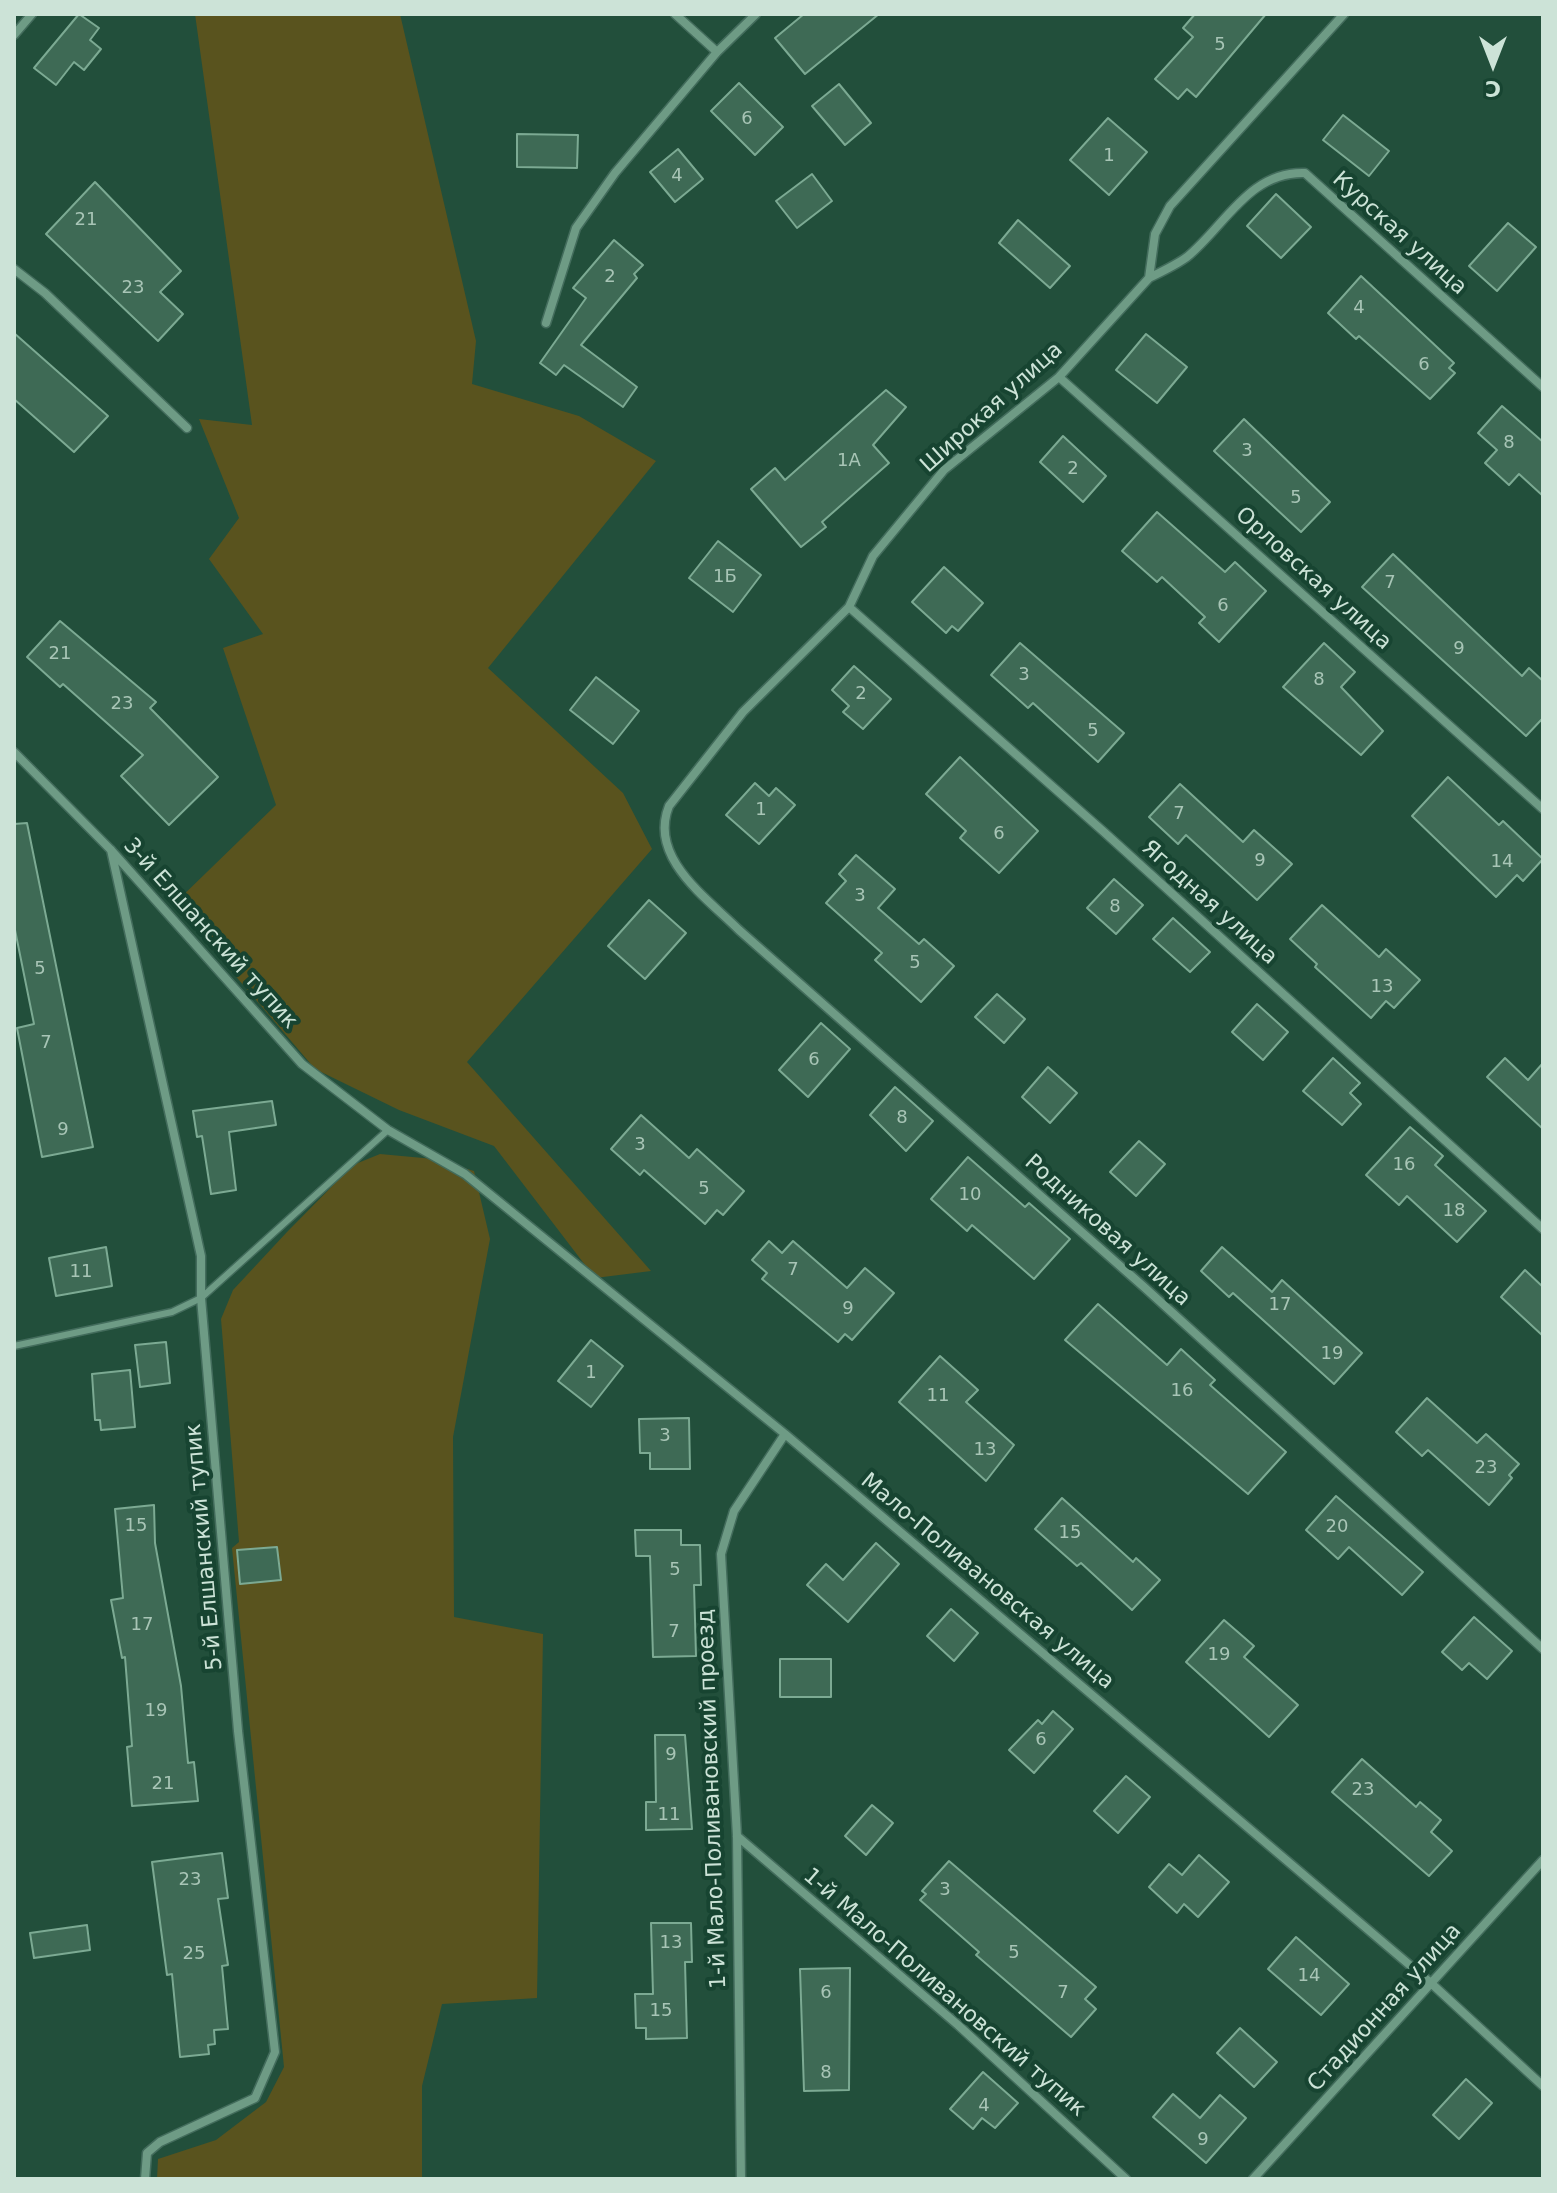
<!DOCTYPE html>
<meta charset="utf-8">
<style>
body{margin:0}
#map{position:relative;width:1557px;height:2193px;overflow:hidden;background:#224f3b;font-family:"DejaVu Sans",sans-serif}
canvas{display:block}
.frame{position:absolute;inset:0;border:16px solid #cce3d7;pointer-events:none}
.north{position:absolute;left:1453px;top:24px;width:80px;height:80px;-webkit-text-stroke:6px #174431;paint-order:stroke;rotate:180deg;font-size:22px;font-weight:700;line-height:32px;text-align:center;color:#cce3d7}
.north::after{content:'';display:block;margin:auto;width:28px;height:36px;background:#cce3d7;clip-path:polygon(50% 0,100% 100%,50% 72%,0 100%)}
</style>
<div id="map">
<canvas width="1557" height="2193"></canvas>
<div class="frame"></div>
<div class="north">С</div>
</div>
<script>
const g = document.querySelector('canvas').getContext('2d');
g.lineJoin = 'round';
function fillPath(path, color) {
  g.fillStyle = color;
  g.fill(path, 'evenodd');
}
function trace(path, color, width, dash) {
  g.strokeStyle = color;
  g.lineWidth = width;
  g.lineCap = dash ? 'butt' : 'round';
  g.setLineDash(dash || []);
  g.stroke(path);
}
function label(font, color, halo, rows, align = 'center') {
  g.font = font + ' "DejaVu Sans",sans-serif';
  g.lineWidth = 8;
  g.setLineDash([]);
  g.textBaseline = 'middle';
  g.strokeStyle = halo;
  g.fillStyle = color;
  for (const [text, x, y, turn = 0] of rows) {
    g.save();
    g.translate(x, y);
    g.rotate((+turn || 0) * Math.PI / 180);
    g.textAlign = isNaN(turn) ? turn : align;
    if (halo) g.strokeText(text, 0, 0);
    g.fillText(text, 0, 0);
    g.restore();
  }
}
const green = new Path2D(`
 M195,14H400L476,341L472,384L579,416L656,461L488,668L623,793L652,849L467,1062L651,1271L595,1278L494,1146L399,1110L315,1069L174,904L276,805L223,648L263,634L209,559L239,518L199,419L252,425Z
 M380,1154L434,1159L474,1171L490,1239L453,1437L454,1617L543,1634L537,1998L442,2004L422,2086V2179H157L158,2159L216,2140L266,2102L284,2067L232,1548L239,1542L221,1319L233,1290L287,1232L353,1165Z`);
const building = new Path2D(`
 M79,14L99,28L90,40L101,49L84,70L74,62L56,85L34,68Z
 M804,14H879L805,74L775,38Z
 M1195,14H1266L1196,97L1187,89L1178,99L1155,79L1193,37L1183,28Z
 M739,83L783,127L755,155L711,111Z
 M839,84L871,123L845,145L812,106Z
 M1343,115L1389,151L1369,176L1323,140Z
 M1108,118L1147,152L1109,195L1070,160Z
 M517,134L578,135L577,168L517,167Z
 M678,149L703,179L675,202L650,172Z
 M812,174L832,201L797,228L776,201Z
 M95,182L181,271L160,292L183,314L158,341L46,234Z
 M1276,194L1311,227L1281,258L1247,226Z
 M1018,220L1070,266L1050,288L999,243Z
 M1508,223L1536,247L1497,291L1469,266Z
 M614,240L643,265L634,274L637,278L581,345L637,387L623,407L564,365L556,375L540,363L586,298L573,288Z
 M1361,276L1454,363L1449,368L1455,373L1430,399L1359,336L1356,339L1328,313Z
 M14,333L108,416L74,452L14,399Z
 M1146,334L1187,367L1157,403L1116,370Z
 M886,390L906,407L873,445L889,463L822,522L826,527L801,547L751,489L775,468L785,480Z
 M1502,406L1543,442V496L1519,474L1509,485L1485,463L1497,450L1478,433Z
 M1244,419L1330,502L1301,532L1214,451Z
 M1063,436L1106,476L1083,502L1040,462Z
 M1157,512L1225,572L1235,562L1266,591L1219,642L1199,623L1205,617L1162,577L1157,582L1122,551Z
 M718,541L761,575L733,612L689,578Z
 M1393,554L1522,676L1529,668L1543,681V718L1526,736L1362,587Z
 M944,567L983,603L958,631L952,626L946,633L912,602Z
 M60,621L156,702L150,708L218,777L169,825L121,776L143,755L63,684L60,687L27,657Z
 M1020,643L1124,733L1098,762L1033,703L1028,708L991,675Z
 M1324,643L1355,672L1341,687L1383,731L1361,755L1283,687Z
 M854,666L891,699L863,729L843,712L849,706L832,690Z
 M596,677L639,711L613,744L570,710Z
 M960,757L1038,831L999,873L960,838L966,831L926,794Z
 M1448,777L1499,825L1503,821L1543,859L1523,881L1517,875L1496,897L1412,816Z
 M755,783L769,796L776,788L795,805L759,844L726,815Z
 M1180,784L1243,842L1254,830L1292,864L1257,900L1186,835L1178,844L1149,817Z
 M27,823L93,1147L42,1157L17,1028L34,1024L14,925V824Z
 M856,855L895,889L878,908L919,944L924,939L954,966L921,1002L875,960L882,953L826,903L846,881L839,874Z
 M1114,879L1143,905L1116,934L1087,908Z
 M649,900L686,933L645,979L608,946Z
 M1322,905L1379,957L1386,949L1420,980L1394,1008L1386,1001L1371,1018L1315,967L1317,964L1290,939Z
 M1173,918L1210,952L1190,972L1153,939Z
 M997,994L1025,1019L1004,1043L975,1017Z
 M1257,1004L1288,1032L1263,1060L1232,1032Z
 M821,1023L850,1049L808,1097L779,1070Z
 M1333,1058L1360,1083L1350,1093L1361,1104L1342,1125L1303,1091Z
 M1505,1058L1528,1080L1543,1063V1129L1487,1077Z
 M1048,1067L1077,1093L1050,1123L1022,1097Z
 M895,1087L933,1121L906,1151L870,1115Z
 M272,1101L276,1125L229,1132L236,1190L211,1194L202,1136L197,1137L193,1111Z
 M641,1115L689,1158L697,1149L744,1191L723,1215L717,1210L705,1224L644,1170L640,1175L611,1149Z
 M1410,1127L1443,1156L1435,1165L1486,1211L1457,1242L1407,1196L1399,1205L1366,1175Z
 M1139,1141L1165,1164L1136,1196L1110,1172Z
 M968,1157L1025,1207L1029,1203L1070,1239L1034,1279L972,1225L967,1231L931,1199Z
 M769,1241L782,1253L793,1241L847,1288L865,1268L894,1293L852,1340L845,1334L838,1342L762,1279L767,1273L752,1260Z
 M106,1247L112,1286L56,1296L49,1258Z
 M1222,1247L1272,1292L1282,1280L1362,1353L1334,1384L1233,1293L1229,1297L1201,1271Z
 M1525,1270L1543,1287V1336L1501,1297Z
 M1098,1304L1167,1365L1181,1349L1215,1380L1210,1385L1286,1452L1248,1494L1065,1340Z
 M591,1340L623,1366L591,1407L558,1381Z
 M166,1342L170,1383L140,1387L135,1345Z
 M940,1356L978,1390L966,1402L1014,1445L986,1481L899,1402Z
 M130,1370L135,1427L101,1430L100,1420H95L92,1374Z
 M1427,1398L1477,1443L1486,1434L1519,1464L1509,1475L1512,1478L1489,1505L1428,1450L1422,1456L1396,1432Z
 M689,1418L690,1469H650V1453H640L639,1419Z
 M1336,1496L1423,1572L1402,1595L1349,1547L1338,1559L1306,1530Z
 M1062,1498L1133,1562L1136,1558L1160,1580L1132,1610L1081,1563L1077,1566L1035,1529Z
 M154,1505L155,1543L181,1686L188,1763L194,1762L198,1801L132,1806L127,1747L132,1746L125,1657L122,1658L111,1600L123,1598L115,1509Z
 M635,1530H681V1545H700L701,1585H694L696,1656L653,1657L650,1556H636Z
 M876,1543L899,1564L848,1622L807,1585L826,1564L843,1580Z
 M277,1547L281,1580L240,1584L237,1550Z
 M951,1609L978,1633L954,1661L927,1636Z
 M1474,1617L1512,1651L1487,1679L1469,1663L1462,1670L1442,1652Z
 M1224,1620L1254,1646L1244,1657L1298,1705L1269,1737L1186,1662Z
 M780,1659H831V1697H780Z
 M1053,1711L1073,1729L1034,1773L1009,1750L1038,1720L1042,1724Z
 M655,1735H685L692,1829L646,1830V1802H656Z
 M1362,1759L1416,1807L1420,1802L1441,1820L1431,1832L1452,1851L1429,1876L1332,1792Z
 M1126,1776L1150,1797L1118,1833L1094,1811Z
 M872,1805L893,1823L866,1855L845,1836Z
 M222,1853L228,1898L218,1899L228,1965L222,1966L228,2029L214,2030L215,2044L208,2045L209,2054L180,2057L172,1974L167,1975L152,1862Z
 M1199,1855L1229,1882L1198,1917L1184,1904L1177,1913L1149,1887L1169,1864L1182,1875Z
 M949,1861L1096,1987L1085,1999L1096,2009L1071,2037L976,1955L979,1952L920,1900L926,1894L922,1891Z
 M651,1923H691L692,1962H685L687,2038L646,2039V2028H636L635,1994H653Z
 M87,1925L90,1950L34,1958L30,1933Z
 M1296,1937L1349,1984L1321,2015L1268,1969Z
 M850,1968L849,2090L804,2091L800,1969Z
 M1240,2028L1277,2062L1254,2087L1217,2053Z
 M983,2072L1018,2103L995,2128L982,2118L973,2129L950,2109Z
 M1466,2079L1492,2103L1459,2139L1433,2115Z
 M1173,2094L1200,2118L1220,2095L1246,2118L1206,2163L1153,2117Z`);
const lane = new Path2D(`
 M14,1346L172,1312L201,1298L388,1130`);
const street = new Path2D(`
 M675,14L717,52
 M1344,14L1170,206L1155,234L1149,278L1059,377L944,470L873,556L849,607L743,712L669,806C648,858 707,898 739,930L1144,1287L1543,1649
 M14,35L32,14
 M14,269L45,293L187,428
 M1149,278C1161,272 1176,265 1187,257C1225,226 1249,171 1305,173L1543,387
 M546,323L576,228L615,173L717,52L756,14
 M1059,377L1543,809
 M849,607L1104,832L1543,1229
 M14,752L110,849L302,1064L388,1130L465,1174L785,1434L1432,1984L1543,2086
 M111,850L201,1256V1298L238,1731L275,2052L255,2098L160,2142L147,2153L145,2179
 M737,1836L958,2025L1126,2179
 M741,2179L737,1836L721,1554L734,1511L785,1434
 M1253,2179L1543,1860`);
const numberNames = [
 ["5",1220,45],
 ["6",747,119],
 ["1",1109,156],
 ["4",677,176],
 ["21",86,220],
 ["2",610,277],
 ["23",133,288],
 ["4",1359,308],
 ["6",1424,365],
 ["8",1509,443],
 ["3",1247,451],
 ["1А",849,461],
 ["2",1073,469],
 ["5",1296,498],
 ["1Б",725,577],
 ["7",1390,583],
 ["6",1223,606],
 ["9",1459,649],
 ["21",60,654],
 ["3",1024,675],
 ["8",1319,680],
 ["2",861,694],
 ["23",122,704],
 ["5",1093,731],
 ["1",761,810],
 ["7",1179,814],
 ["6",999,834],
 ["9",1260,861],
 ["14",1502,862],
 ["3",860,896],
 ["8",1115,907],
 ["5",915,963],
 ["5",40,969],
 ["13",1382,987],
 ["7",46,1043],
 ["6",814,1060],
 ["8",902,1118],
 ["9",63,1130],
 ["3",640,1145],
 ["16",1404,1165],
 ["5",704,1189],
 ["10",970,1195],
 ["18",1454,1211],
 ["7",793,1270],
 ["11",81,1272],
 ["17",1280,1305],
 ["9",848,1309],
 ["19",1332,1354],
 ["1",591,1373],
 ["16",1182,1391],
 ["11",938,1396],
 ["3",665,1436],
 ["13",985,1450],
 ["23",1486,1468],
 ["15",136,1526],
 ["20",1337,1527],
 ["15",1070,1533],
 ["5",675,1570],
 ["17",142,1625],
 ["7",674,1632],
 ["19",1219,1655],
 ["19",156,1711],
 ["6",1041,1740],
 ["9",671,1755],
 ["21",163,1784],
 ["23",1363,1790],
 ["11",669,1815],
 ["23",190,1880],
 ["3",945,1890],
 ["13",671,1943],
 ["5",1014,1953],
 ["25",194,1954],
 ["14",1309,1976],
 ["6",826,1993],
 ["7",1063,1993],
 ["15",661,2011],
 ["8",826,2073],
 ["4",984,2106],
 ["9",1203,2140]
];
const streetNames = [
 ["Курская улица",1399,234,42],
 ["Широкая улица",992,408,-42],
 ["Орловская улица",1313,579,42],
 ["Ягодная улица",1209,903,42],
 ["3-й Елшанский тупик",210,934,48],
 ["Родниковая улица",1107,1231,42],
 ["5-й Елшанский тупик",205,1547,-95],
 ["Мало-Поливановская улица",987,1582,40],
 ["1-й Мало-Поливановский проезд",713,1799,-92],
 ["1-й Мало-Поливановский тупик",944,1993,41],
 ["Стадионная улица",1385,2008,-48]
];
fillPath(green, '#59531e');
fillPath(building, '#3e6a55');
trace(building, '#7caa93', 2);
trace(lane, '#436c5c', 9);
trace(street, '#436c5c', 11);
trace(lane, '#6e9b85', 6);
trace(street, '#6e9b85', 8);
label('18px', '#a8c5b6', null, numberNames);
label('22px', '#cce3d7', '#174431', streetNames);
</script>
